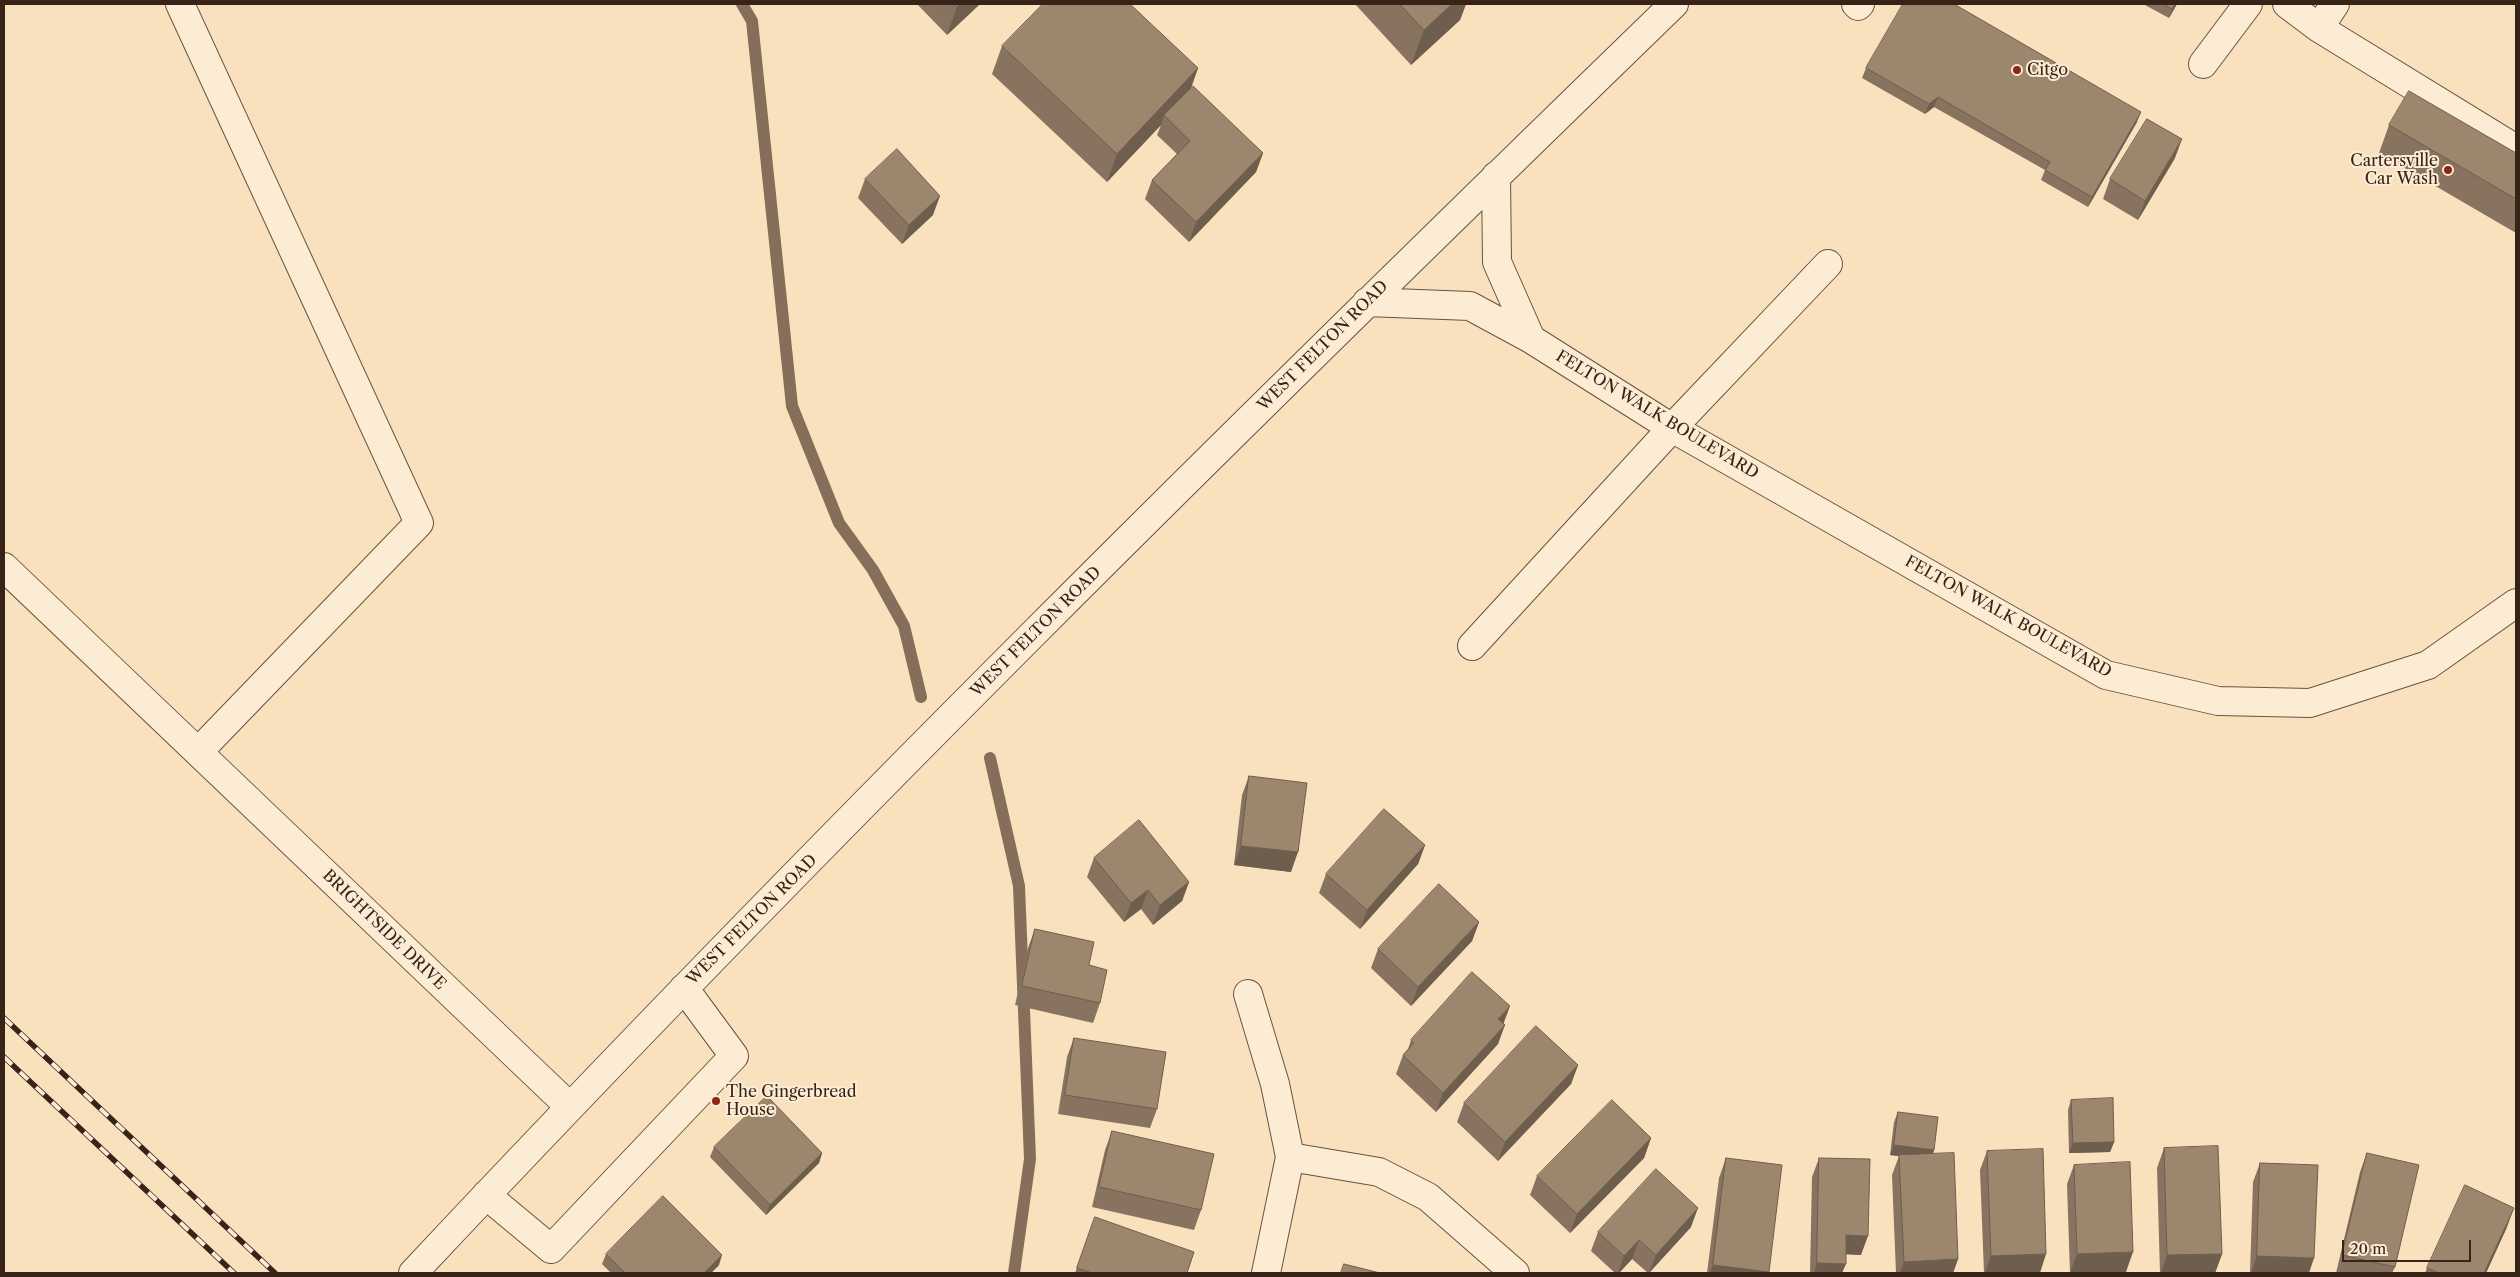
<!DOCTYPE html>
<style>
body{margin:0}
#map{position:relative;width:2520px;height:1277px;overflow:hidden;background:#fae1bd;font-family:"Libre Caslon Text",serif}
canvas{display:block}
.frame{position:absolute;inset:0;border:5px solid #382319;pointer-events:none}
.scale{position:absolute;left:2342px;top:1240px;width:129px;height:22px;box-sizing:border-box;border:2px solid #382319;border-top:0;padding-left:6px;font-size:15px;line-height:18px;white-space:nowrap;color:#382319;-webkit-text-stroke:4px #fcecd4;paint-order:stroke}
</style>
<div id="map">
<canvas width="2520" height="1277"></canvas>
<div class="frame"></div>
<div class="scale">20 m</div>
</div>
<script>
const g = document.querySelector('canvas').getContext('2d');
g.lineJoin = 'round';
function trace(path, color, width, dash) {
  g.strokeStyle = color;
  g.lineWidth = width;
  g.lineCap = dash ? 'butt' : 'round';
  g.setLineDash(dash || []);
  g.stroke(path);
}
function fillPath(path, color) {
  g.fillStyle = color;
  g.fill(path, 'evenodd');
}
function label(font, color, halo, rows, align = 'center') {
  g.font = font + ' "Libre Caslon Text",serif';
  g.lineWidth = 4;
  g.setLineDash([]);
  g.textBaseline = 'middle';
  g.strokeStyle = halo;
  g.fillStyle = color;
  for (const [text, x, y, turn = 0] of rows) {
    g.save();
    g.translate(x, y);
    g.rotate((+turn || 0) * Math.PI / 180);
    g.textAlign = isNaN(turn) ? turn : align;
    if (halo) g.strokeText(text, 0, 0);
    g.fillText(text, 0, 0);
    g.restore();
  }
}
const stream = new Path2D(`
 M742,4L752,21L792,406L839,523L873,570L904,626L921,697
 M990,758L1019,886L1030,1159L1014,1273`);
const minor = new Path2D(`
 M180,4L419,523L198,752
 M1856,4L1858,6L1860,4
 M2287,4L2319,28L2516,149
 M2319,28L2335,4
 M2203,64L2248,4
 M1367,302L1470,306L1531,339L1497,262L1496,176
 M1531,339L1672,428L2106,675L2218,701L2310,703L2428,665L2516,603
 M4,567L570,1107
 M1472,646L1672,428L1828,264
 M1248,994L1275,1084L1290,1157L1266,1273
 M1290,1157L1379,1172L1428,1197L1515,1273
 M486,1195L551,1249L734,1056L684,988
 M413,1273C821,838 1246,419 1674,4`);
const rail = new Path2D(`
 M4,1018L275,1273
 M4,1057L234,1273`);
const wall = new Path2D(`
 M917,4H980L947,35Z
 M1355,4H1466L1460,20L1411,65Z
 M2143,4H2177L2169,18Z
 M1002,46L1198,68L1191,88L1263,153L1256,172L1189,242L1145,199L1152,180L1177,154L1157,135L1161,125L1107,182L992,74Z
 M1866,68L2137,122L2088,207L2041,180L2045,170L1934,107L1925,114L1862,78Z
 M2389,125L2516,153V233L2379,153Z
 M2175,158L2138,220L2103,199L2110,179Z
 M865,179L933,215L902,244L858,198Z
 M1249,776L1291,872L1234,865L1242,795Z
 M1425,845L1418,864L1360,929L1319,893L1326,874Z
 M1094,858L1189,882L1182,901L1153,925L1141,909L1124,922L1087,877Z
 M1479,922L1472,941L1411,1006L1371,968L1378,949Z
 M1035,929L1089,965L1100,1003L1093,1023L1015,1005L1028,948Z
 M1504,1023L1498,1044L1436,1112L1396,1074L1403,1055L1408,1049L1411,1040Z
 M1074,1038L1157,1109L1150,1128L1058,1114L1067,1057Z
 M1578,1065L1571,1084L1498,1161L1457,1122L1464,1103Z
 M2071,1100L2114,1142L2110,1152L2069,1153L2068,1110Z
 M1898,1112L1934,1150L1933,1154L1958,1259L1953,1273H1896L1892,1175L1899,1156L1890,1155L1894,1122Z
 M1112,1131L1201,1210L1194,1230L1092,1207L1105,1150Z
 M1651,1138L1644,1158L1570,1233L1530,1195L1537,1176Z
 M714,1147L822,1153L819,1163L766,1215L710,1157Z
 M2164,1148L2222,1254L2215,1273H2160L2157,1168Z
 M1987,1151L2040,1273H1984L1980,1170Z
 M2367,1153L2395,1267L2392,1273H2336L2360,1172Z
 M1726,1158L1769,1272L1768,1273H1707L1719,1178Z
 M1819,1158L1861,1255L1846,1254L1842,1273H1810L1812,1177Z
 M2260,1163L2309,1273H2250L2253,1182Z
 M2074,1165L2126,1272L2070,1273L2067,1184Z
 M1095,1217L1187,1273H1075Z
 M1691,1227L1649,1273H1648L1632,1259L1619,1273H1615L1591,1251L1598,1232Z
 M2507,1227L2486,1273H2425L2427,1268Z
 M606,1254L719,1265L711,1273H611L602,1264Z`);
const shadedWall = new Path2D(`
 M961,4H980L947,35L957,7Z
 M1452,4H1466L1460,20L1411,65L1424,30Z
 M2175,4H2177L2169,18L2172,9Z
 M1198,68L1188,96L1164,115L1161,125L1107,182L1117,154Z
 M1938,97L1934,107L1925,114L1929,104Z
 M2141,112L2137,122L2088,207L2092,197Z
 M2182,139L2175,158L2138,220L2145,201Z
 M1263,153L1256,172L1189,242L1196,222Z
 M940,196L933,215L902,244L909,225Z
 M1425,845L1418,864L1360,929L1367,910Z
 M1241,846L1298,852L1291,872L1234,865Z
 M1189,882L1182,901L1153,925L1160,905Z
 M1148,890L1141,909L1124,922L1131,903Z
 M1479,922L1472,941L1411,1006L1418,987Z
 M1510,1006L1503,1025L1498,1019Z
 M1505,1025L1498,1044L1436,1112L1443,1093Z
 M1578,1065L1571,1084L1498,1161L1505,1142Z
 M1651,1138L1644,1158L1570,1233L1577,1214Z
 M2114,1142L2110,1152L2069,1153L2073,1143Z
 M1894,1145L1934,1150L1930,1160L1890,1155Z
 M822,1153L819,1163L766,1215L770,1205Z
 M1698,1208L1691,1227L1649,1273L1656,1255Z
 M2514,1208L2507,1227L2486,1273H2484Z
 M1846,1235L1868,1236L1861,1255L1839,1254Z
 M1639,1240L1632,1259L1619,1273H1618L1624,1256Z
 M2133,1252L2126,1272L2070,1273L2077,1254Z
 M2046,1254L2040,1273H1985L1991,1256Z
 M2222,1254L2215,1273H2161L2167,1255Z
 M722,1255L719,1265L711,1273H704Z
 M2257,1256L2314,1258L2309,1273H2251Z
 M1958,1259L1953,1273H1900L1904,1262Z
 M1817,1263L1846,1264L1842,1273H1814Z
 M1713,1265L1769,1272L1768,1273H1710Z`);
const building = new Path2D(`
 M954,4H961L957,7Z
 M1043,4H1130L1198,68L1117,154L1002,46Z
 M1400,4H1452L1424,30Z
 M1903,4H1954L2141,112L2092,197L2045,170L2050,162L1938,97L1929,104L1866,68Z
 M2164,4H2175L2172,9Z
 M1193,86L1263,153L1196,222L1152,180L1190,141L1164,115Z
 M2409,91L2516,153V199L2389,125Z
 M2147,119L2182,139L2145,201L2110,179Z
 M897,149L940,196L909,225L865,179Z
 M1249,776L1307,783L1298,852L1241,846Z
 M1384,809L1425,845L1367,910L1326,874Z
 M1139,820L1189,882L1160,905L1148,890L1131,903L1094,858Z
 M1439,884L1479,922L1418,987L1378,949Z
 M1035,929L1094,942L1089,965L1107,970L1100,1003L1022,986Z
 M1472,972L1510,1006L1498,1019L1505,1025L1443,1093L1403,1055L1414,1043L1411,1040Z
 M1536,1026L1578,1065L1505,1142L1464,1103Z
 M1074,1038L1166,1052L1157,1109L1065,1095Z
 M767,1096L822,1153L770,1205L714,1147Z
 M2113,1098L2114,1142L2073,1143L2071,1100Z
 M1612,1100L1651,1138L1577,1214L1537,1176Z
 M1898,1112L1938,1117L1934,1150L1894,1145Z
 M1112,1131L1214,1154L1201,1210L1099,1187Z
 M2218,1146L2222,1254L2167,1255L2164,1148Z
 M2043,1149L2046,1254L1991,1256L1987,1151Z
 M1954,1153L1958,1259L1904,1262L1899,1155Z
 M2367,1153L2419,1165L2395,1267L2342,1255Z
 M1726,1158L1782,1165L1769,1272L1713,1265Z
 M1819,1158L1870,1159L1868,1236L1846,1235V1264L1817,1263Z
 M2130,1162L2133,1252L2077,1254L2074,1165Z
 M2260,1163L2318,1165L2314,1258L2257,1256Z
 M1656,1169L1698,1208L1656,1255L1639,1240L1624,1256L1598,1232Z
 M2465,1185L2514,1208L2484,1273H2439L2427,1268Z
 M663,1196L722,1255L704,1273H625L606,1254Z
 M1095,1217L1194,1252L1187,1273H1092L1077,1268Z
 M1344,1264L1380,1273H1341Z`);
const markers = [
 [2017,70,5,"#8f2418"],
 [2448,170,5,"#8f2418"],
 [716,1101,5,"#8f2418"]
];
const poiNames = [
 ["Citgo",2027,70],
 ["Cartersville",2438,161,"right"],
 ["Car Wash",2438,179,"right"],
 ["The Gingerbread",726,1092],
 ["House",726,1110]
];
const streetNames = [
 ["WEST FELTON ROAD",1323,346,-45],
 ["FELTON WALK BOULEVARD",1657,415,31],
 ["FELTON WALK BOULEVARD",2008,617,29],
 ["WEST FELTON ROAD",1036,632,-45],
 ["WEST FELTON ROAD",752,920,-45],
 ["BRIGHTSIDE DRIVE",384,930,44]
];
trace(stream, '#856e5a', 12);
trace(minor, '#685242', 30);
trace(minor, '#fcecd4', 28);
trace(rail, '#382319', 5.5);
trace(rail, '#fcecd4', 4, [11]);
fillPath(wall, '#87735f');
fillPath(shadedWall, '#6e5e4d');
fillPath(building, '#9d866e');
trace(building, '#6e5e4d', 1);
for (const [x, y, r, color] of markers) {
  const dot = new Path2D();
  dot.arc(x, y, r, 0, 2 * Math.PI);
  g.fillStyle = color;
  g.fill(dot);
  trace(dot, '#fcecd4', 2);
}
label('16px', '#382319', '#fcecd4', poiNames, 'left');
label('16px', '#382319', '#fcecd4', streetNames);
</script>
